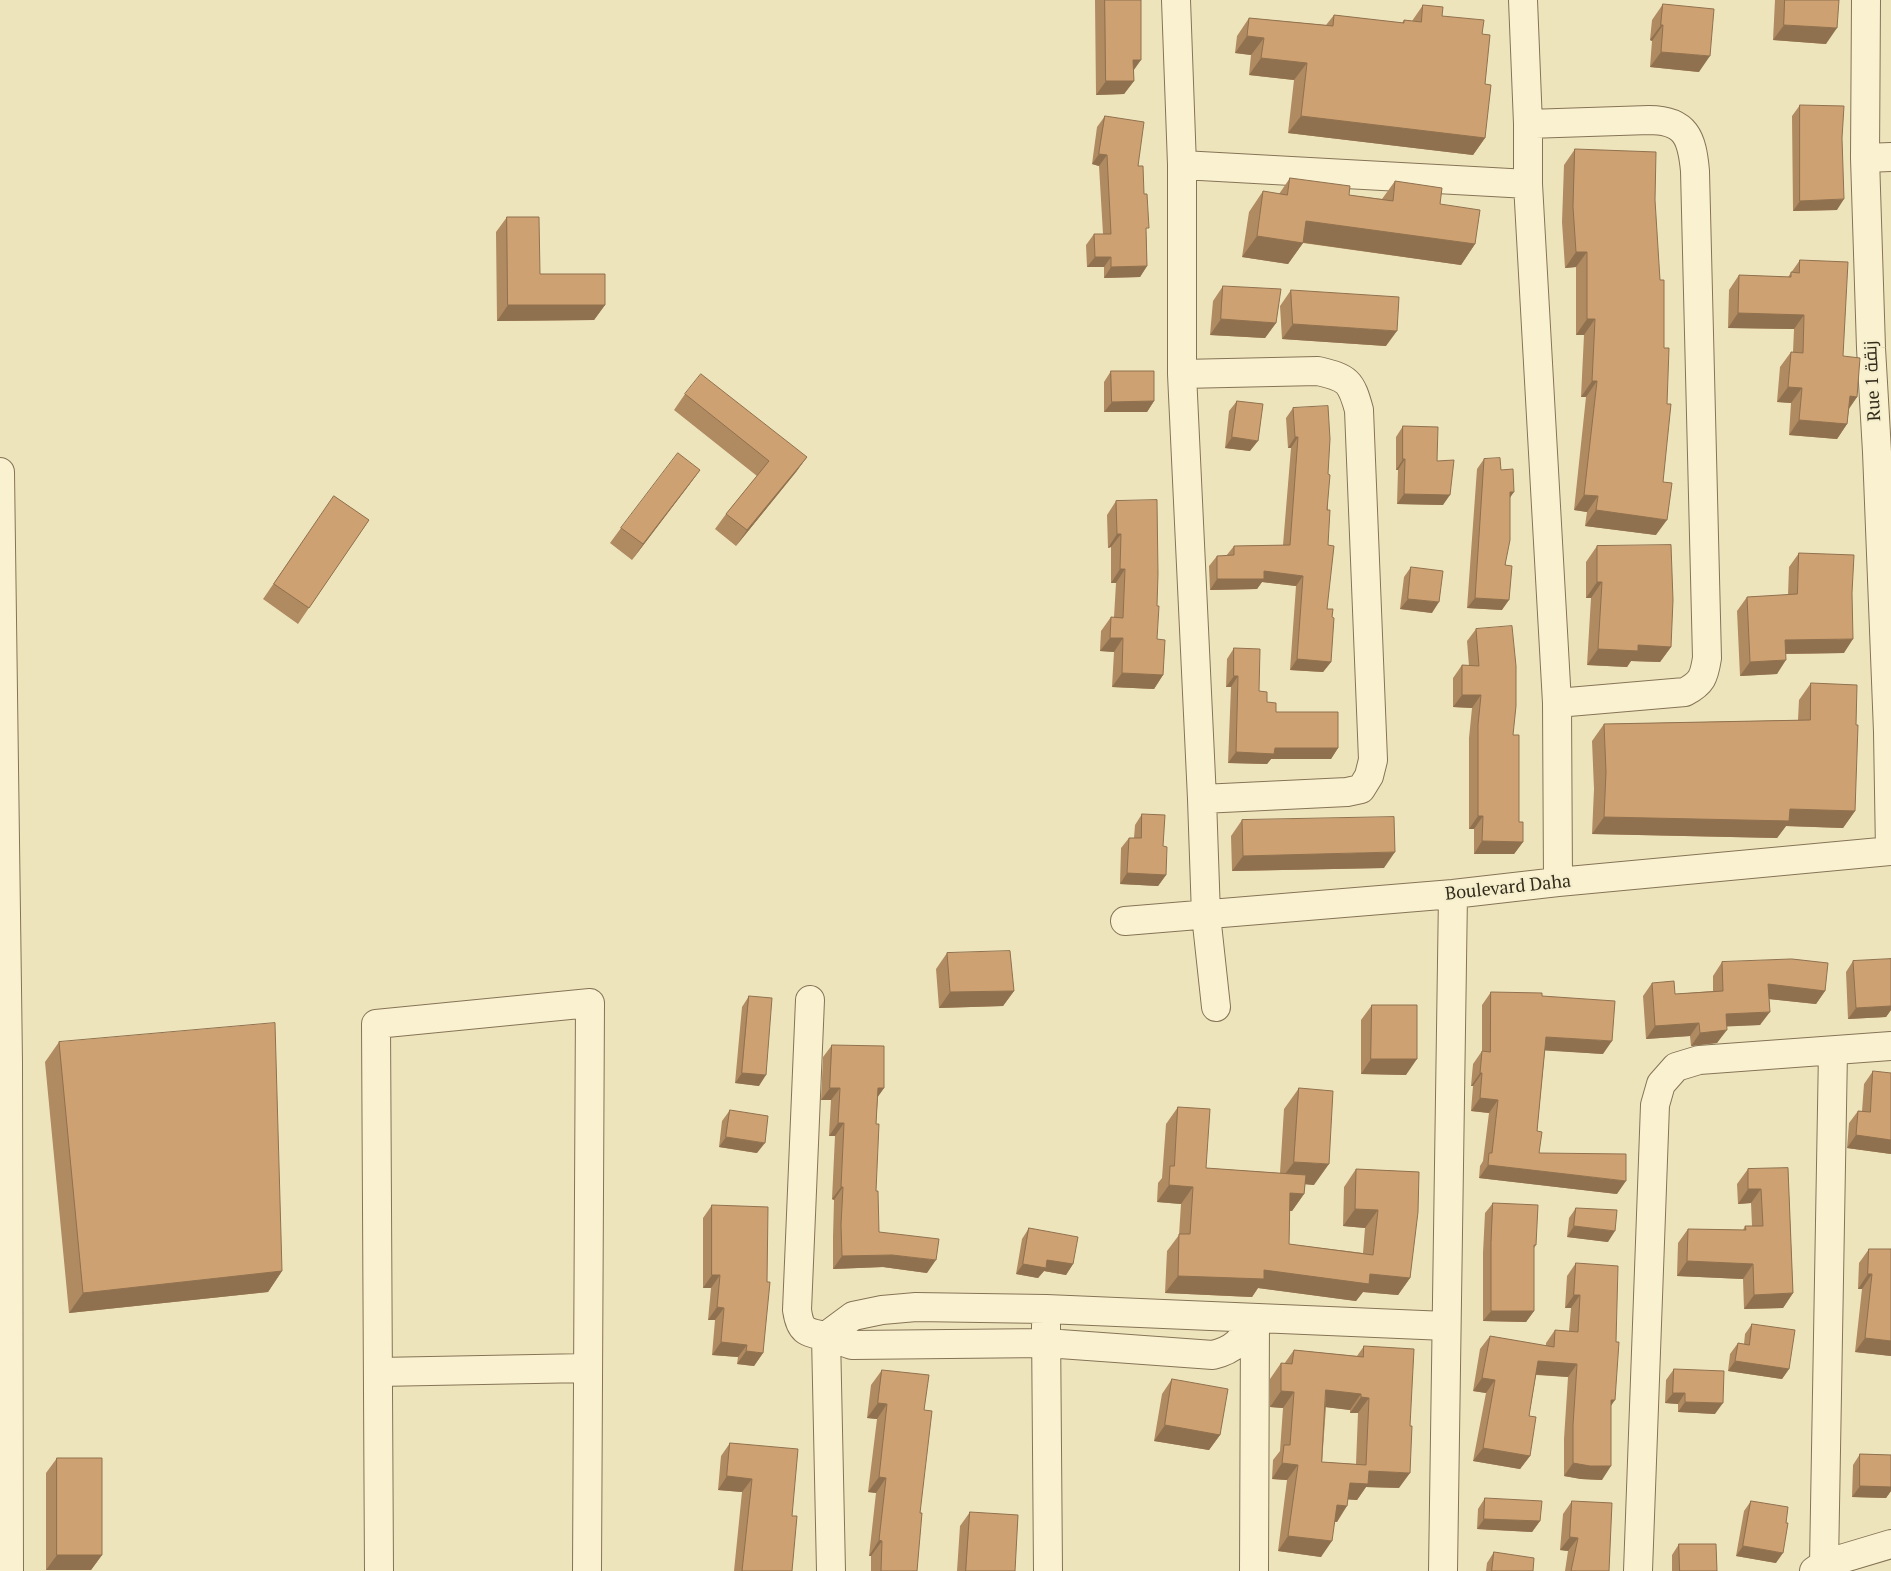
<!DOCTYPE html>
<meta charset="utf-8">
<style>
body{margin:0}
canvas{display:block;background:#eee4bc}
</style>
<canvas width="1891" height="1571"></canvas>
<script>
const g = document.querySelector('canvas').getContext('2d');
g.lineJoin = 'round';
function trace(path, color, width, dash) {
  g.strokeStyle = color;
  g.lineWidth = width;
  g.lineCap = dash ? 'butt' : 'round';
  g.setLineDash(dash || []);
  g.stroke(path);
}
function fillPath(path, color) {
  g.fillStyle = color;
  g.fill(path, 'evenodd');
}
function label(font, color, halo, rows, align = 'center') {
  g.font = font + ' "PT Serif",Cairo,serif';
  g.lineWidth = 4;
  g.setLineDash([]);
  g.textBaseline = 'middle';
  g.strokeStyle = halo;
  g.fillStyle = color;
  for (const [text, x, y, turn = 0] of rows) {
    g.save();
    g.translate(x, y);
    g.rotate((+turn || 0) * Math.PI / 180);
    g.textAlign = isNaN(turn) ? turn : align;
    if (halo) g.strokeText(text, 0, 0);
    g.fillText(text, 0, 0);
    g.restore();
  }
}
const minor = new Path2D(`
 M1176,0L1182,165V374L1202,799L1206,915L1216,1007
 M1523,0L1528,124V184L1557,703L1558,882
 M1866,0L1865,158L1871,348L1877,452L1888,732L1890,851
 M1528,124L1649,120C1686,120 1692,138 1695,171L1707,658C1704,677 1702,683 1685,692L1557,703
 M1865,158L1891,157
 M1182,165L1528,184
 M1182,374L1318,371C1348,378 1351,381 1359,410L1373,760L1369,776L1361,789L1347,792L1202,799
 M0,472L8,1062L9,1571
 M1125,921L1453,894L1558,882L1891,851
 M810,1000L797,1310C800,1331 805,1332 825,1336C834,1338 843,1342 852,1345L1046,1343L1213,1355C1237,1349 1242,1339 1255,1319
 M1046,1325L1048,1571
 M826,1336L853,1316L882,1310L916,1307L1046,1309L1446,1326
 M826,1336L831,1571
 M378,1372L587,1368
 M1824,1564L1833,1051
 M379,1571L376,1024L590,1003L587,1571
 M1254,1571L1255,1319
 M1443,1571L1453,894
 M1638,1571L1655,1105L1661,1084L1676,1067L1699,1060L1891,1046
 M1814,1571L1824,1564L1891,1544`);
const wall = new Path2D(`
 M1095,0H1141L1134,70V81L1124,94L1096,95Z
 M1775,0H1839L1826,44L1773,40Z
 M1663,4L1699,72L1650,67L1652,41L1650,40L1652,20Z
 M1423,5L1442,16L1482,34L1485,84V138L1473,155L1288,133L1294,80L1249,75L1251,55L1235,53L1237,36L1249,18L1326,25L1334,15L1402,23L1404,20L1412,21Z
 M1800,105L1837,210L1793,211L1792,116Z
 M1105,116L1138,166L1146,231L1147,266L1140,277L1104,278V267H1087L1086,245L1094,234H1103L1099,166L1092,164L1097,127Z
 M1575,149L1655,200L1656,535L1585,526L1587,512L1574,510L1586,397H1581L1584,335H1576V267L1565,268L1562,222L1564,165Z
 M1290,178L1349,195L1382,199L1395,181L1440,204L1475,244L1461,265L1303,243L1288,264L1242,257L1249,212L1263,191L1279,194Z
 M507,217L540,274L605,305L594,320L497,321L496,232Z
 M1800,260L1843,356L1857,397L1849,409L1847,424L1837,439L1789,435L1791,403L1777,402L1780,367L1791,352H1793L1794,329L1728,328L1729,290L1739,275L1788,277Z
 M1223,286L1276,323L1265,338L1210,335L1213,301Z
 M1291,290L1386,346L1282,339L1280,306Z
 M1111,371L1154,401L1147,412H1104V382Z
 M685,394L807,457L796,472L736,546L715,529L726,514L757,476L674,410Z
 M1237,401L1250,451L1225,448L1229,411Z
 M1293,408L1328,474L1327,609L1331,662L1323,672L1290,670L1296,586L1262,582L1257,589L1210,590L1209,566L1217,556H1226L1234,546L1283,545L1291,448H1288L1286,418Z
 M1403,426L1437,461L1443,505L1397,504L1398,470H1396V437Z
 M1484,459L1501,470L1510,498L1502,610L1467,608L1477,469Z
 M700,470L689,485L632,560L610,543L621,528Z
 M334,496L369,520L298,624L263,599Z
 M1116,501L1157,606V639L1163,675L1154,689L1112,687L1114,652L1100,651L1101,631L1111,617H1114L1116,583H1111V547L1108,548L1107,515Z
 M1597,546L1671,647L1660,662L1631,661L1627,667L1587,665L1591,598H1586V562Z
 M1799,553L1844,653L1786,654L1777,674L1740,676L1737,611L1747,597L1788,595L1789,567Z
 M1411,567L1432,613L1400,609L1404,577Z
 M1476,629L1513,735L1519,822L1523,842L1514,854H1474V829H1469V738L1472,708L1453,707V678L1462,665L1469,666L1467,641Z
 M1234,648L1259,691L1267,702L1276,712L1338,748L1331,759H1271L1267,764L1228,763L1231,687H1226L1227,659Z
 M1811,683L1856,725L1855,811L1843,828L1786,826L1777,838L1592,834L1594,789L1592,741L1604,724L1798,720L1799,700Z
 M1142,814L1163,846L1166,875L1158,886L1120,884L1121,848L1129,838H1134L1135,825Z
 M1242,820L1384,868L1232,871L1231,836Z
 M947,953L1014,991L1003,1006L939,1008L936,969Z
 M1891,959V1010L1886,1017L1848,1019L1846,972L1853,961Z
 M1722,962L1825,991L1816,1004L1769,999L1760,1025L1726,1026L1717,1043L1691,1046L1690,1036L1646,1039L1643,996L1652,983L1675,994L1713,991V976Z
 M1491,992L1542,996L1603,1054L1545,1050L1537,1131L1539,1153L1617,1194L1479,1178L1480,1166L1483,1161L1489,1113L1471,1111L1473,1086H1471L1473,1064L1482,1051V1005Z
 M749,996L759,1086L735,1083L742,1007Z
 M1372,1005L1406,1075L1361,1074V1020Z
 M59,1042L282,1271L268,1292L69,1313L45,1062Z
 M832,1045L884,1088L878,1096L876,1124V1191L879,1232L927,1273L883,1267L833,1269V1237L834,1200L832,1199L835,1136H829L831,1100H821L823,1057Z
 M1873,1071L1891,1154L1847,1148L1849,1123L1858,1111H1862L1864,1084Z
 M1299,1088L1314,1185L1305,1184L1304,1194L1292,1211H1290L1289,1244L1363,1253L1365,1228L1343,1226L1344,1187L1356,1169L1419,1172L1410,1278L1398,1295L1363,1292L1356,1301L1258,1288L1252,1297L1165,1293L1167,1251L1179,1235L1181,1204L1157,1202L1158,1183L1162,1178L1166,1124L1178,1107L1206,1168L1280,1173L1284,1109Z
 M730,1110L757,1153L719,1147L722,1121Z
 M1788,1168L1793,1293L1783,1308L1744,1309L1743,1279L1677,1276L1678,1243L1688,1229L1743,1230L1745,1226H1752L1751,1203L1738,1204L1737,1184L1748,1169Z
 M1493,1203L1536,1245L1534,1248V1311L1526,1322L1483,1321V1253L1485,1213Z
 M712,1205L763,1353L754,1366L737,1364L738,1357L712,1355L715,1320H708L711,1288H703V1218Z
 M1576,1208L1608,1242L1567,1237L1569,1218Z
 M1029,1228L1073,1264L1066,1275L1044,1271L1038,1278L1016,1274L1022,1239Z
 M1869,1249H1891V1356L1855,1352L1862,1289H1858L1859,1263Z
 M1576,1263L1611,1406L1602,1480L1581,1479L1564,1476V1439L1568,1377L1536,1375L1529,1416L1530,1456L1520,1469L1473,1461L1486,1393L1473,1391L1480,1349L1490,1336L1546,1346V1343L1555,1330L1569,1331L1571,1308H1565L1567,1276Z
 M1752,1324L1789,1369L1782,1379L1728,1371L1730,1354L1738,1343L1744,1344L1745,1334Z
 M1364,1346L1399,1488L1366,1487L1357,1500L1348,1499L1337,1522H1335L1321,1557L1278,1551L1287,1480L1272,1479L1273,1460L1280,1451L1283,1408L1270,1407V1379L1281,1363L1284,1364L1294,1350L1357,1356ZM1326,1407L1350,1410V1413H1358L1356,1464L1322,1462Z
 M1674,1369L1715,1414L1678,1412V1404L1665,1403L1666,1380Z
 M882,1370L924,1410L917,1571H871V1556H869L876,1493L868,1492L877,1419L867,1418L871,1385Z
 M1172,1379L1220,1435L1209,1450L1154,1441L1162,1394Z
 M730,1443L792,1516V1571H734L742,1492L718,1490L721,1456Z
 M1860,1454L1891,1455V1491L1886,1498L1852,1497L1853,1465Z
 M57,1458L102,1555L91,1570H46V1473Z
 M1485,1498L1540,1521L1532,1532L1477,1529L1478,1509Z
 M1572,1501L1609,1571H1565L1568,1551L1560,1550L1563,1514Z
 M1751,1501L1776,1563L1736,1556L1744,1511Z
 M970,1512L1015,1571H957L960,1526Z
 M1679,1544L1717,1571H1672V1555Z
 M1494,1552L1533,1571H1486L1487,1563Z`);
const shadedWall = new Path2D(`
 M1661,25H1663L1652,41L1650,40Z
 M1784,25L1837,28L1826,44L1773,40Z
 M1247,36L1264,38L1251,55L1235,53Z
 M1661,52L1710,56L1699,72L1650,67Z
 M1261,58L1307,63L1294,80L1249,75Z
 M1133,60H1141L1131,74Z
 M1106,81H1134L1124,94L1096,95Z
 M1301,116L1485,138L1473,155L1288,133Z
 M1099,154L1107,155L1099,166L1092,164Z
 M1844,199L1837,210L1793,211L1800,201Z
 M1306,221L1475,244L1461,265L1292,241Z
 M1257,236L1303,243L1288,264L1242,257Z
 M1576,252H1587L1576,267L1565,268Z
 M1095,257H1111L1104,267H1087Z
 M1147,266L1140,277L1104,278L1111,267Z
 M508,305H605L594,320L497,321Z
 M1738,313L1804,315L1794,329L1728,328Z
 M1221,319L1276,323L1265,338L1210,335Z
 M1587,319H1595L1584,335H1576Z
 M1293,324L1397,331L1386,346L1282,339Z
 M1592,381H1597L1586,397H1581Z
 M1788,387L1802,388L1791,403L1777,402Z
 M1850,396L1857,397L1847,411Z
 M1154,401L1147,412H1104L1112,402Z
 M1799,420L1847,424L1837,439L1789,435Z
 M1232,437L1258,441L1250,451L1225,448Z
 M1295,437H1298L1291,448H1288Z
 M807,457L796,472L736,546L747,530Z
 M1403,459H1405L1398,470H1396Z
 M700,470L689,485L632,560L643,544Z
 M1510,492H1514L1507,502Z
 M1404,494L1450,495L1443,505L1397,504Z
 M1584,495L1598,496L1587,512L1574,510Z
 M1596,510L1667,520L1656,535L1585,526Z
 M1117,534H1121L1111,547L1108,548Z
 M1120,569H1125L1116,583H1111Z
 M1264,571L1303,576L1296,586L1262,582L1257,589L1210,590L1217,579Z
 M1597,582H1602L1591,598H1586Z
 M1475,598L1509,600L1502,610L1467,608Z
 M1408,599L1439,602L1432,613L1400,609Z
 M1110,638H1123L1114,652L1100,651Z
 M1853,639L1844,653L1775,654L1785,640Z
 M1638,645L1671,647L1660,662L1631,661L1627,667L1587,665L1598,649Z
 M1297,659L1331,662L1323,672L1290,670Z
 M1786,660L1777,674L1740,676L1750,662Z
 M1122,673L1163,675L1154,689L1112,687Z
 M1234,676H1238L1231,687H1226Z
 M1462,695H1481L1472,708L1453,707Z
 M1275,748H1338L1331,759H1271L1267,764L1228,763L1236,752Z
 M1790,809L1855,811L1843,828L1786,826L1777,838L1592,834L1604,817Z
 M1478,816H1483L1474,829H1469Z
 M1482,841L1523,842L1514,854H1474Z
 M1395,852L1384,868L1232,871L1243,856Z
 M1127,873L1166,875L1158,886L1120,884Z
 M1768,984L1825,991L1816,1004L1759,998Z
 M1014,991L1003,1006L939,1008L950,992Z
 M1891,1006V1010L1886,1017L1848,1019L1856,1008Z
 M1770,1012L1760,1025L1716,1027L1726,1014Z
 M1699,1023L1690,1036L1646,1039L1655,1026Z
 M1727,1030L1717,1043L1691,1046L1700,1033Z
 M1546,1037L1612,1041L1603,1054L1537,1050Z
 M1371,1059H1417L1406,1075L1361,1074Z
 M742,1073L766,1075L759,1086L735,1083Z
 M1480,1073H1482L1473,1086H1471Z
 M830,1088H840L831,1100H821Z
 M878,1088H884L875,1101Z
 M1480,1098L1498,1100L1489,1113L1471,1111Z
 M838,1123H844L835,1136H829Z
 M1856,1135L1891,1140V1154L1847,1148Z
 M726,1137L765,1143L757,1153L719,1147Z
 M1294,1162L1329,1164L1314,1185L1279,1182Z
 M1488,1165L1626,1181L1617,1194L1479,1178Z
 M1169,1185L1193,1187L1181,1204L1157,1202Z
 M841,1187H843L834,1200L832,1199Z
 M1748,1189H1761L1751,1203L1738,1204Z
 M1290,1193L1304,1194L1292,1211L1278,1210Z
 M1355,1209L1378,1210L1365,1228L1343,1226Z
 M1574,1226L1615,1231L1608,1242L1567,1237Z
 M892,1255L936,1260L927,1273L883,1267L833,1269L842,1256Z
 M1047,1260L1073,1264L1066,1275L1044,1271L1038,1278L1016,1274L1023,1264Z
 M1687,1261L1753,1264L1743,1279L1677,1276Z
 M1264,1270L1370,1274L1410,1278L1398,1295L1363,1292L1356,1301L1258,1288L1252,1297L1165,1293L1178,1276Z
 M282,1271L268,1292L69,1313L83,1293Z
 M1868,1274H1872L1862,1289H1858Z
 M712,1275H720L711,1288H703Z
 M1793,1293L1783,1308L1744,1309L1754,1295Z
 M1574,1295H1580L1571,1308H1565Z
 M717,1307L724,1308L715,1320H708Z
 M1491,1311H1534L1526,1322L1483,1321Z
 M1865,1338L1891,1341V1356L1855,1352Z
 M721,1342L747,1345L738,1357L712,1355Z
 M746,1351L763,1353L754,1366L737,1364Z
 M1538,1361L1577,1364L1568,1377L1529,1374Z
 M1735,1361L1789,1369L1782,1379L1728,1371Z
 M1482,1378L1495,1380L1486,1393L1473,1391Z
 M1326,1390L1361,1394L1350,1410L1316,1406Z
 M1281,1391L1294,1392L1283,1408L1270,1407Z
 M1673,1393H1685L1678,1404L1665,1403Z
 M1361,1397L1369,1398L1358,1413H1350Z
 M1611,1400H1615L1606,1413Z
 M1685,1402L1723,1403L1715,1414L1678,1412Z
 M878,1403L887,1404L877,1419L867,1418Z
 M1165,1425L1220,1435L1209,1450L1154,1441Z
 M1483,1448L1530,1456L1520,1469L1473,1461Z
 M1282,1463L1298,1465L1287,1480L1272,1479Z
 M1573,1463L1611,1466L1602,1480L1581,1479L1564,1476Z
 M1369,1471L1410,1473L1399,1488L1366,1487L1357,1500L1339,1499L1350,1483Z
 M727,1476L752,1479L742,1492L718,1490Z
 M879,1477L886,1478L876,1493L868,1492Z
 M1891,1482V1491L1886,1498L1852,1497L1860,1486Z
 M1337,1505L1347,1506L1337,1522L1326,1521Z
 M1484,1519L1540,1521L1532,1532L1477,1529Z
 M1288,1536L1332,1541L1321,1557L1278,1551Z
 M1570,1537L1578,1538L1568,1551L1560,1550Z
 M879,1540L882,1541L871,1556H869Z
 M1743,1546L1783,1553L1776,1563L1736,1556Z
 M57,1555H102L91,1570H46Z`);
const building = new Path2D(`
 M1105,0H1141V60H1133L1134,81H1106Z
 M1785,0H1839L1837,28L1784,25Z
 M1663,4L1714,9L1710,56L1661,52L1663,25H1661Z
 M1423,5L1443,7L1442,16L1484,20L1482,34L1490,35L1485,84L1491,85L1485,138L1301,116L1307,63L1261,58L1264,38L1247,36L1249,18L1333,26L1334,15L1404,23V20L1421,22Z
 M1800,105L1844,106L1842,138L1844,199L1800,201Z
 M1105,116L1144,122L1138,166H1143L1144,194H1147L1149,228H1146L1147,266L1111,267V257H1095L1094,234H1111L1107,155L1099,154Z
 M1575,149L1656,152L1655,200L1660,280H1664V348H1669L1667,404H1671L1663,482L1672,483L1667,520L1596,510L1598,496L1584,495L1597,381H1592L1595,319H1587V252H1576L1573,207Z
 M1290,178L1350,186L1349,195L1393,201L1395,181L1442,188L1440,204L1480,210L1475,244L1306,221L1303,243L1257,236L1263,191L1287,195Z
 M507,217H539L540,274H605V305H508Z
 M1800,260L1848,262L1843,356L1860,358L1857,397L1850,396L1847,424L1799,420L1802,388L1788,387L1791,352L1803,353L1804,315L1738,313L1739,275L1791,277V272L1799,273Z
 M1223,286L1281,289L1276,323L1221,319Z
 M1291,290L1399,297L1397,331L1293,324Z
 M1111,371H1154V401L1112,402Z
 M701,374L807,457L747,530L726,514L769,461L685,394Z
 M1237,401L1263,404L1258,441L1232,437Z
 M1328,406L1330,439L1328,474L1330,475L1327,510H1330L1328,545L1334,546L1327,609H1333L1332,617L1334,618L1331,662L1297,659L1303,576L1264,571V579H1217V556L1234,555V546L1290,545L1298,437H1295L1293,408Z
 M1403,426L1438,427L1437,461L1454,460L1450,495L1404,494L1405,459H1403Z
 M678,453L700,470L643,544L621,528Z
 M1500,458L1501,470L1513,469L1514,492H1510V540L1505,565L1512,566L1509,600L1475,598L1484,459Z
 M334,496L369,520L309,608L274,584Z
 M1157,500L1158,574L1157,606H1159L1157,639L1165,640L1163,675L1122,673L1123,638H1110L1111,617L1123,618L1125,569H1120L1121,534H1117L1116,501Z
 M1671,545L1673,600L1671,647L1638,645V651L1598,649L1602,582H1597V546Z
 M1799,553L1854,555L1852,593L1853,639L1785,640L1786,660L1750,662L1747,597L1797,594Z
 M1411,567L1443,571L1439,602L1408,599Z
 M1512,626L1516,666V706L1513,735H1519V822H1523V842L1482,841L1483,816H1478V725L1481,695H1462V665L1479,666L1476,629Z
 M1234,648L1260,649L1259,691L1267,692V702L1276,703V712H1338V748H1275L1274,754L1236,752L1238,676H1234Z
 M1811,683L1857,685L1856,725H1858L1855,811L1790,809L1789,821L1604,817L1606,772L1604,724L1810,720Z
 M1142,814L1165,815L1163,846L1167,847L1166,875L1127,873L1129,838H1141Z
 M1394,817L1395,852L1243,856L1242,820Z
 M1010,951L1014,991L950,992L947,953Z
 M1792,959L1828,963L1825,991L1768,984L1770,1012L1726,1014L1727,1030L1700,1033L1699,1023L1655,1026L1652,983L1674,981L1675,994L1723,991L1722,962Z
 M1891,959V1006L1856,1008L1853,961Z
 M1491,992L1542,993V996L1615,1001L1612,1041L1546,1037L1537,1131L1542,1132L1539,1153L1626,1154V1181L1488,1165L1489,1153H1492L1498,1100L1480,1098L1482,1073H1480L1482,1051L1490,1052Z
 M749,996L772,998L766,1075L742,1073Z
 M1372,1005H1417V1059H1371Z
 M275,1023L282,1271L83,1293L59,1042Z
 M832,1045L884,1046V1088H878L876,1124H879L876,1191H878L879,1232L939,1239L936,1260L892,1255L842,1256L841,1225L843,1187H841L844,1123H838L840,1088H830Z
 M1873,1071L1891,1073V1140L1856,1135L1858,1111L1870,1112Z
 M1299,1088L1333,1091L1329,1164L1294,1162Z
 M1178,1107L1210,1109L1206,1168L1306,1175L1304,1194L1290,1193L1289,1244L1373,1255L1378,1210L1355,1209L1356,1169L1419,1172L1418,1212L1410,1278L1370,1274L1369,1284L1264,1270V1279L1178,1276L1179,1234H1190L1193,1187L1169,1185L1170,1166H1174Z
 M730,1110L768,1116L765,1143L726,1137Z
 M1788,1168L1793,1293L1754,1295L1753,1264L1687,1261L1688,1229L1746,1230L1745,1226H1763L1761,1189H1748V1169Z
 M1493,1203L1538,1205L1536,1245H1534V1311H1491V1243Z
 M712,1205L768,1207L767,1282H770L763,1353L746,1351L747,1345L721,1342L724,1308L717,1307L720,1275H712Z
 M1576,1208L1617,1210L1615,1231L1574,1226Z
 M1029,1228L1078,1237L1073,1264L1047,1260L1046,1268L1023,1264Z
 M1869,1249H1891V1341L1865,1338L1872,1274H1868Z
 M1576,1263L1618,1266L1616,1342H1619L1615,1400H1611V1466H1590L1573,1463V1425L1577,1364L1538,1361L1529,1416L1536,1417L1530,1456L1483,1448L1495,1380L1482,1378L1490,1336L1554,1347L1555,1330L1578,1332L1580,1295H1574Z
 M1752,1324L1795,1330L1789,1369L1735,1361L1738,1343L1749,1345Z
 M1364,1346L1414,1349L1410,1426H1412L1410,1473L1369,1471L1368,1484L1350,1483L1347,1506L1337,1505L1332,1541L1288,1536L1298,1465L1282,1463L1284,1445H1290L1294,1392L1281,1391V1363L1292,1364L1294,1350L1363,1357ZM1326,1390L1361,1394V1397L1369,1398L1366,1465L1322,1462Z
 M1674,1369L1724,1371L1723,1403L1685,1402V1393H1673Z
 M882,1370L929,1375L924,1410L932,1411L920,1513H922L917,1571H881L882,1541L879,1540L886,1478L879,1477L887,1404L878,1403Z
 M1172,1379L1228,1389L1220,1435L1165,1425Z
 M730,1443L798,1449L792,1516H797L792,1571H742L752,1479L727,1476Z
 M1860,1454L1891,1455V1487L1860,1486Z
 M57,1458H102V1555H57Z
 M1485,1498L1542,1501L1540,1521L1484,1519Z
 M1572,1501L1612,1503L1609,1571H1571L1578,1538L1570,1537Z
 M1751,1501L1788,1507L1786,1523H1788L1783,1553L1743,1546Z
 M970,1512L1018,1515L1015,1571H966Z
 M1679,1544H1716L1717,1571H1680Z
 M1494,1552L1534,1558L1533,1571H1492Z`);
const streetNames = [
 ["Rue 1 زنقة",1873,381,-93],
 ["Boulevard Daha",1508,888,-6]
];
trace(minor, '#857456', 30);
trace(minor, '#f9f1cf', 28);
fillPath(wall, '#b08a61');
fillPath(shadedWall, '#90714f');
fillPath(building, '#cda171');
trace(building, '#90714f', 1);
label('18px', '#342a1b', '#f5eecc', streetNames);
</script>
